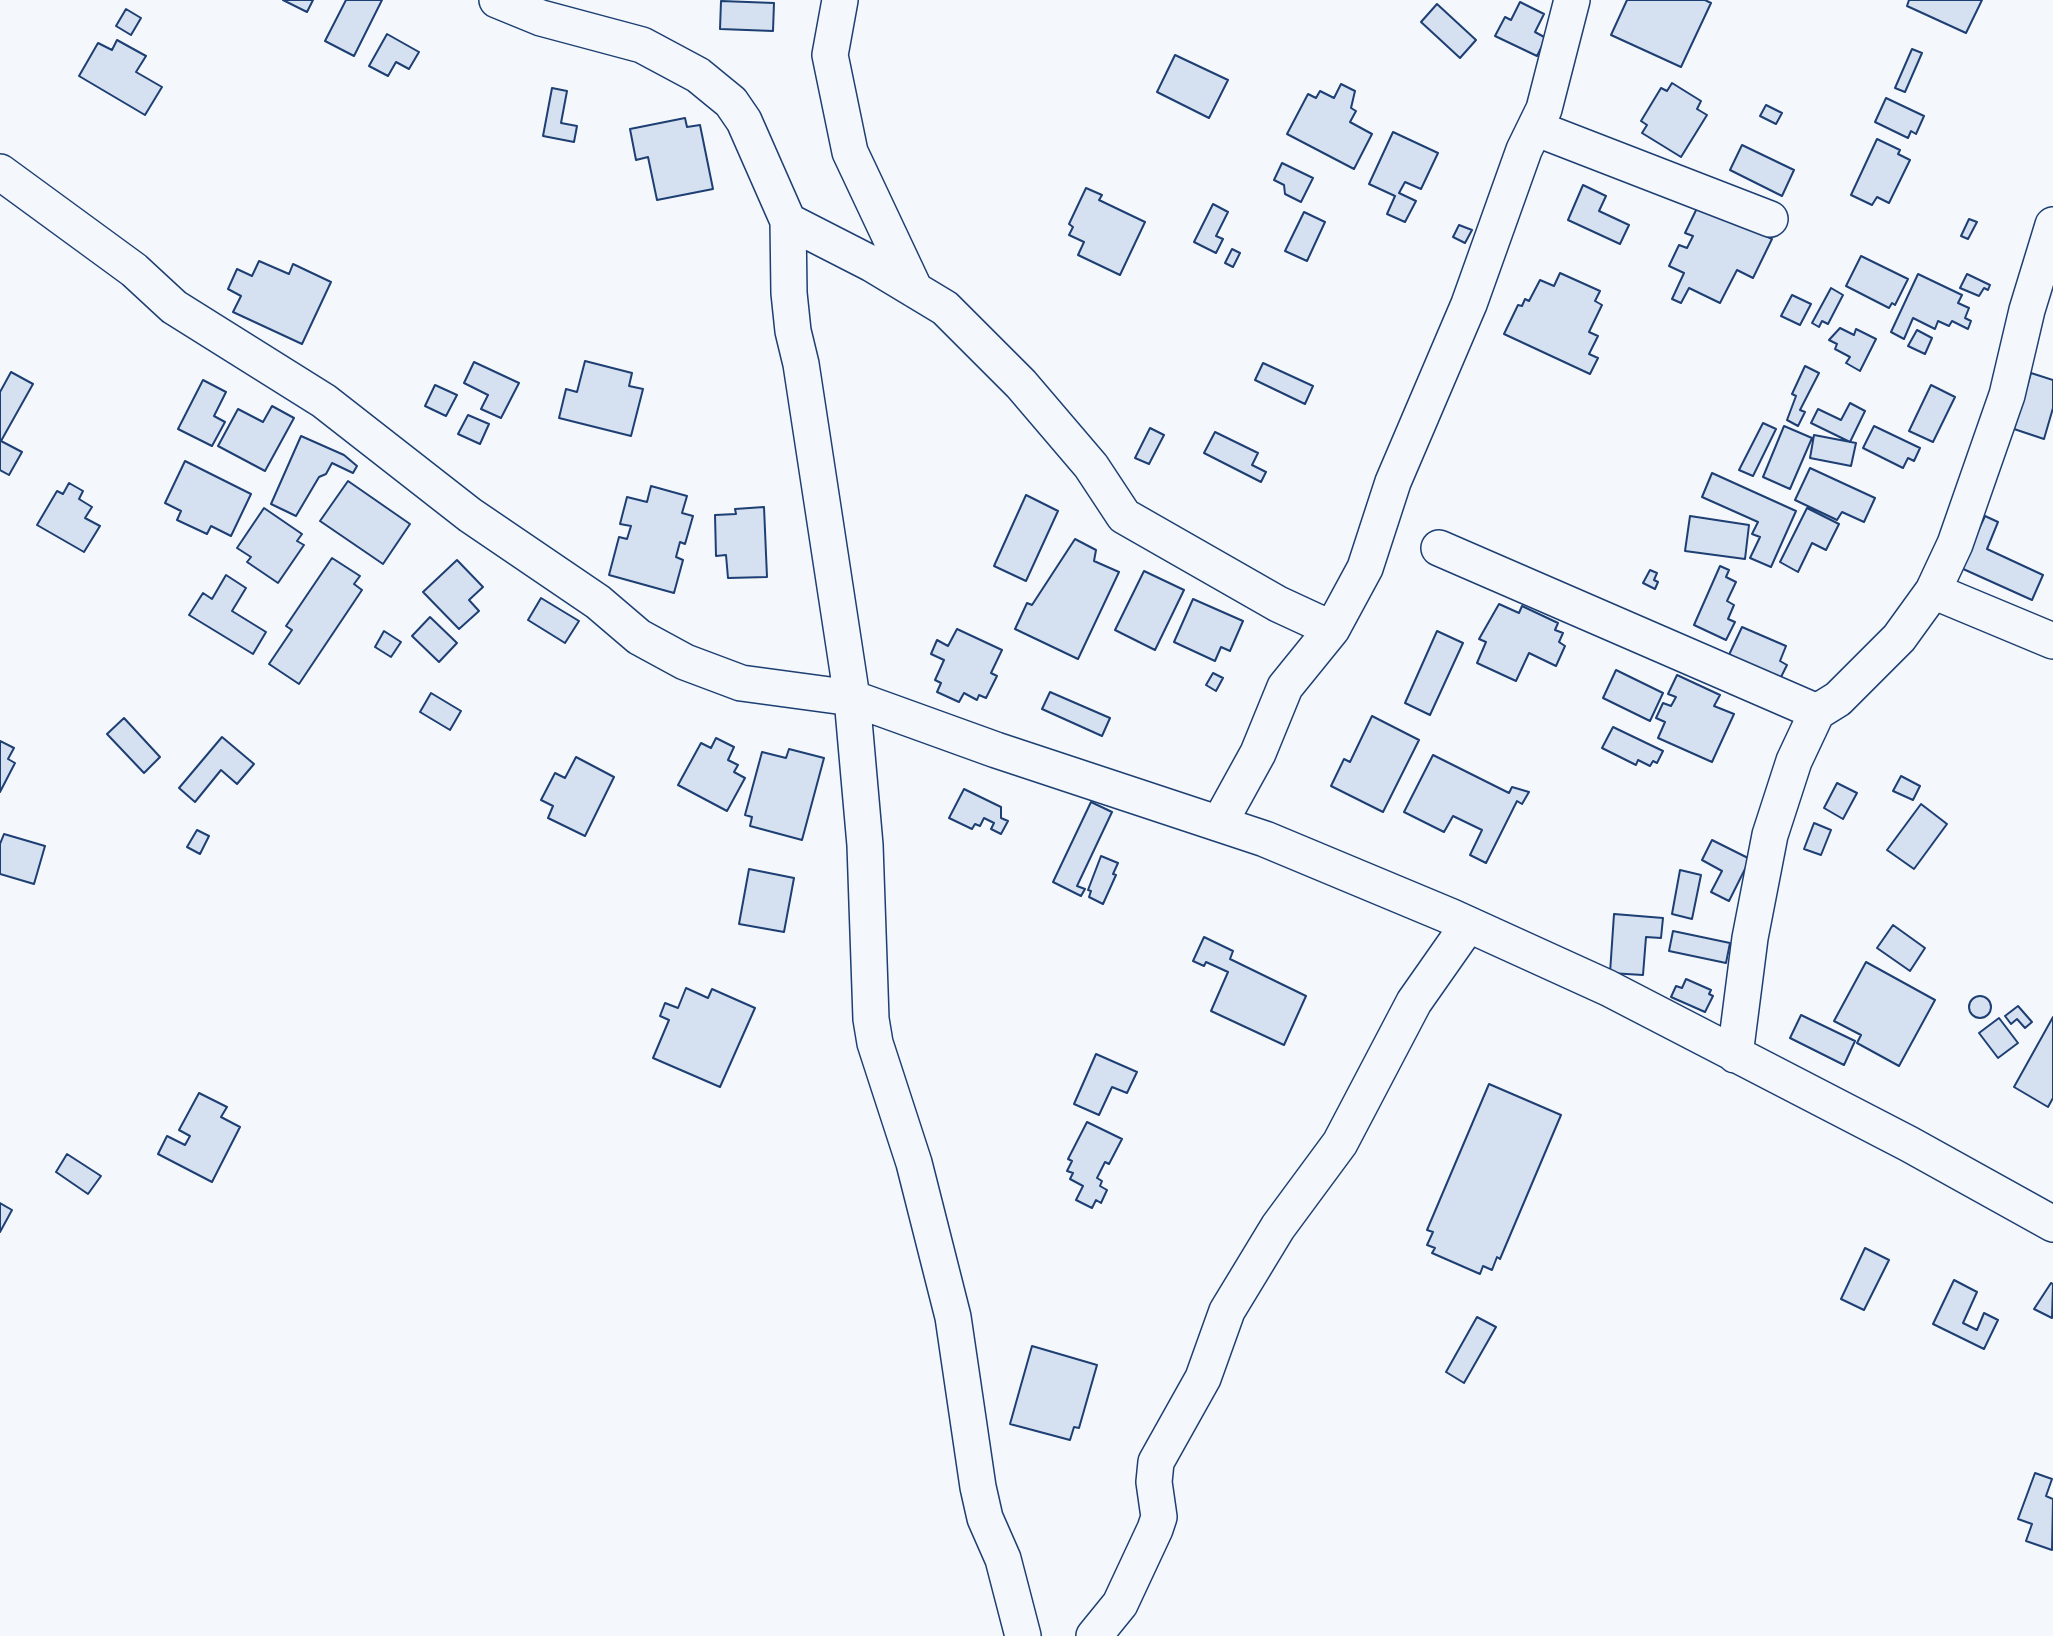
<!DOCTYPE html>
<style>
body{margin:0}
canvas{display:block;background:#f4f7fb}
</style>
<canvas width="2053" height="1636"></canvas>
<script>
const g = document.querySelector('canvas').getContext('2d');
g.lineJoin = 'round';
function fillPath(path, color) {
  g.fillStyle = color;
  g.fill(path, 'evenodd');
}
function trace(path, color, width, dash) {
  g.strokeStyle = color;
  g.lineWidth = width;
  g.lineCap = dash ? 'butt' : 'round';
  g.setLineDash(dash || []);
  g.stroke(path);
}
const building = new Path2D(`
 M283,0H313L307,12Z
 M346,0H382L354,56L325,41Z
 M1627,0H1705L1711,3L1681,67L1611,35Z
 M1909,0H1982L1966,33L1907,6Z
 M721,1L774,3L773,31L720,29Z
 M1520,2L1544,14L1535,32L1546,38L1537,56L1495,36L1505,17L1511,20Z
 M1437,4L1476,40L1460,58L1421,22Z
 M126,9L141,18L131,35L116,26Z
 M387,34L419,52L409,69L396,62L388,76L369,66Z
 M117,40L146,56L136,72L162,87L145,115L79,76L98,43L112,50Z
 M1912,49L1922,53L1905,92L1895,88Z
 M1175,55L1228,80L1209,118L1157,92Z
 M1672,83L1701,101L1697,109L1707,115L1681,157L1642,133L1647,125L1641,121L1661,88L1667,91Z
 M1341,84L1355,91L1351,108L1356,111L1350,122L1372,134L1354,169L1287,134L1308,94L1316,98L1320,91L1334,98Z
 M552,88L567,91L561,123L577,126L574,142L543,136Z
 M1886,98L1924,116L1916,134L1911,131L1908,138L1875,122Z
 M1766,105L1782,113L1776,124L1760,116Z
 M685,118L687,127L700,125L713,189L657,200L648,157L636,160L630,129Z
 M1393,132L1438,153L1421,189L1405,182L1399,193L1416,201L1405,222L1387,214L1395,196L1369,184Z
 M1877,139L1900,150L1898,154L1910,160L1889,203L1877,197L1872,205L1851,195Z
 M1742,145L1794,170L1782,196L1730,170Z
 M1282,163L1313,178L1301,202L1285,194L1284,185L1274,180Z
 M1583,185L1606,196L1599,211L1629,225L1620,244L1568,220Z
 M1086,188L1102,195L1099,200L1145,222L1120,275L1078,255L1084,242L1069,235L1073,227L1069,224Z
 M1213,204L1228,212L1216,236L1223,239L1216,253L1194,242Z
 M1699,204L1772,239L1753,278L1737,270L1720,303L1689,288L1681,303L1672,299L1684,273L1669,266L1679,245L1687,248L1693,236L1685,233Z
 M1304,212L1325,222L1307,261L1285,251Z
 M1969,219L1977,222L1968,239L1961,236Z
 M1459,225L1472,230L1465,243L1453,237Z
 M1232,249L1240,253L1233,267L1225,263Z
 M1861,256L1908,279L1895,305L1892,303L1889,308L1846,286Z
 M259,261L289,274L293,264L331,282L302,344L233,312L241,296L228,289L237,269L252,276Z
 M1560,273L1600,291L1595,301L1602,305L1589,332L1598,336L1589,354L1598,358L1590,374L1504,334L1518,305L1522,306L1525,299L1529,301L1540,280L1554,286Z
 M1918,274L1962,295L1958,303L1969,308L1965,318L1971,321L1968,329L1952,321L1949,326L1938,321L1935,329L1913,318L1904,339L1891,332Z
 M1967,274L1990,285L1988,290L1984,288L1979,296L1960,288Z
 M1831,288L1843,295L1828,324L1822,321L1819,327L1812,323Z
 M1792,295L1811,304L1800,325L1781,316Z
 M1840,328L1854,335L1856,329L1876,339L1860,371L1846,363L1850,357L1835,349L1837,344L1829,340Z
 M1917,330L1932,338L1925,354L1908,346Z
 M585,361L632,373L629,386L643,389L631,436L559,418L566,389L577,392Z
 M474,362L519,383L501,418L481,409L488,395L464,383Z
 M1263,363L1313,386L1305,404L1255,380Z
 M1805,366L1819,373L1800,410L1805,412L1798,426L1787,420L1796,396L1792,394Z
 M11,372L33,384L1,441L22,452L9,475L0,470V392Z
 M2031,373L2053,380V408L2044,439L2014,429Z
 M203,380L226,392L214,416L225,422L212,446L178,429Z
 M435,385L457,395L446,416L425,406Z
 M1931,385L1955,397L1933,442L1909,431Z
 M1850,403L1865,411L1850,442L1811,423L1818,409L1841,420Z
 M272,406L294,418L265,471L218,446L238,409L263,422Z
 M468,415L489,424L480,444L458,434Z
 M1763,423L1776,429L1753,476L1739,470Z
 M1784,426L1812,438L1790,489L1763,477Z
 M1874,426L1920,448L1914,461L1908,458L1903,468L1863,448Z
 M1150,428L1164,435L1149,464L1135,458Z
 M1215,432L1258,453L1252,465L1266,472L1261,482L1204,453Z
 M1814,435L1856,443L1851,466L1810,458Z
 M301,436L344,455L357,466L353,473L332,463L326,474L319,477L296,516L271,504Z
 M185,461L251,494L231,536L211,526L207,534L177,520L181,511L165,503Z
 M1810,468L1875,498L1864,522L1842,512L1837,520L1795,500Z
 M1712,473L1796,511L1771,567L1750,558L1760,537L1752,534L1758,522L1702,497Z
 M348,481L410,524L383,564L320,521Z
 M69,483L83,491L79,499L92,507L85,518L100,526L84,552L37,525L57,491L63,494Z
 M651,486L687,496L682,513L693,516L685,544L680,542L676,557L683,560L674,593L609,575L619,537L627,539L631,526L620,524L627,497L647,502Z
 M1026,495L1058,511L1026,581L994,566Z
 M764,507L767,577L728,578L726,555L716,556L715,515L736,514L735,509Z
 M264,508L302,534L297,541L304,545L278,583L247,562L251,557L237,548Z
 M1807,508L1839,524L1826,550L1812,543L1798,572L1780,562Z
 M1690,516L1749,525L1745,559L1685,551Z
 M1985,516L1998,522L1987,549L2043,575L2032,600L1961,568Z
 M1075,539L1096,550L1094,561L1119,572L1078,659L1015,629L1027,603L1032,605Z
 M332,558L360,576L354,584L362,590L299,684L269,664L292,630L286,626Z
 M457,560L483,587L469,600L479,611L459,629L423,592Z
 M1720,566L1729,570L1726,577L1736,582L1727,601L1734,605L1728,619L1735,622L1726,640L1694,625Z
 M1650,570L1657,573L1654,580L1658,582L1655,589L1643,583Z
 M1144,571L1184,590L1155,650L1115,630Z
 M226,575L246,588L232,611L266,632L253,654L189,615L203,593L212,599Z
 M541,598L579,621L565,643L528,620Z
 M1193,599L1243,621L1230,651L1221,647L1215,661L1174,642Z
 M1499,604L1519,613L1522,606L1558,623L1555,630L1563,633L1559,642L1565,646L1556,666L1529,653L1516,681L1477,663L1486,642L1479,639Z
 M430,617L457,643L439,662L412,636Z
 M1742,627L1786,646L1780,661L1787,665L1779,681L1728,657Z
 M957,629L1002,650L991,673L997,676L986,698L979,695L977,700L964,693L959,702L937,692L941,683L935,680L944,660L931,654L937,640L948,646Z
 M384,631L401,642L391,657L375,647Z
 M1437,631L1463,643L1430,715L1405,703Z
 M1616,670L1663,693L1650,721L1603,698Z
 M1213,673L1223,678L1216,691L1206,685Z
 M1677,675L1720,695L1714,706L1734,714L1712,762L1658,738L1665,722L1656,718L1663,703L1671,706L1676,697L1668,694Z
 M1050,692L1110,718L1102,736L1042,709Z
 M431,693L461,711L450,730L420,712Z
 M1372,716L1419,740L1383,812L1331,786L1344,759L1350,762Z
 M124,718L160,757L144,773L107,734Z
 M1613,727L1663,751L1657,763L1653,761L1650,766L1638,760L1636,765L1602,748Z
 M222,737L254,764L237,784L221,770L195,802L179,788Z
 M716,738L734,747L728,760L738,765L734,772L745,778L727,811L678,785L701,743L711,748Z
 M0,741L14,748L8,759L15,763L0,792Z
 M789,749L824,758L802,840L750,826L752,817L745,815L762,752L786,758Z
 M1433,755L1509,793L1512,787L1529,792L1522,804L1517,801L1486,863L1470,855L1482,830L1453,816L1444,832L1404,812Z
 M576,757L614,777L585,836L548,818L553,806L541,800L555,773L565,778Z
 M1901,776L1920,786L1913,800L1893,791Z
 M1837,783L1857,793L1843,819L1824,808Z
 M964,789L1001,807V818L1008,821L1001,834L991,829L994,823L984,818L980,826L975,824L972,829L949,818Z
 M1091,802L1112,812L1077,886L1085,889L1081,896L1053,882Z
 M1921,804L1947,824L1914,869L1887,850Z
 M1814,823L1831,830L1821,855L1804,849Z
 M197,830L209,836L200,854L187,847Z
 M4,834L45,846L34,884L0,874V844Z
 M1712,840L1750,859L1729,901L1711,892L1722,871L1702,860Z
 M1101,856L1118,863L1113,874L1116,875L1103,904L1089,897L1091,891L1088,890Z
 M749,869L794,878L784,932L739,924Z
 M1680,870L1701,875L1692,919L1672,914Z
 M1614,914L1663,918L1661,938L1646,937L1643,975L1610,973Z
 M1893,925L1925,948L1910,971L1877,948Z
 M1673,931L1730,943L1726,963L1669,951Z
 M1204,937L1233,951L1230,959L1306,996L1284,1045L1211,1011L1228,972L1206,962L1204,966L1193,961Z
 M1866,962L1935,1000L1899,1066L1857,1043L1861,1035L1834,1021Z
 M1686,979L1711,990L1709,994L1713,996L1705,1012L1671,997L1676,986L1682,988Z
 M686,988L708,998L712,989L755,1008L720,1087L653,1058L669,1020L660,1016L665,1003L678,1008Z
 M1969 1007a11 11 0 1 1 22 0a11 11 0 1 1-22 0Z
 M2018,1006L2032,1022L2025,1028L2017,1019L2011,1024L2005,1016Z
 M1801,1015L1855,1041L1844,1065L1790,1038Z
 M2053,1017V1098L2048,1107L2014,1087Z
 M1999,1018L2018,1043L1998,1058L1979,1033Z
 M1096,1054L1137,1072L1127,1093L1112,1087L1099,1115L1074,1104Z
 M1489,1084L1561,1115L1500,1259L1497,1257L1492,1270L1483,1266L1480,1274L1432,1253L1435,1248L1427,1245L1433,1232L1427,1230Z
 M199,1093L227,1107L221,1117L240,1127L212,1182L158,1154L167,1136L185,1145L190,1136L179,1130Z
 M1087,1122L1122,1139L1109,1164L1105,1162L1097,1178L1102,1181L1100,1186L1107,1190L1101,1203L1096,1200L1092,1208L1076,1200L1083,1186L1070,1179L1073,1173L1067,1171L1072,1161L1068,1159Z
 M67,1154L101,1176L88,1194L56,1172Z
 M0,1203L12,1210L0,1232Z
 M1865,1248L1889,1260L1864,1310L1841,1299Z
 M1954,1280L1977,1292L1963,1323L1977,1330L1984,1313L1998,1320L1984,1349L1933,1324Z
 M2051,1283L2053,1284L2052,1318L2034,1309Z
 M1477,1317L1496,1327L1464,1383L1446,1372Z
 M1032,1346L1097,1365L1079,1428L1074,1427L1070,1440L1010,1424Z
 M2035,1473L2052,1479L2046,1496L2053,1499L2052,1550L2026,1541L2032,1524L2018,1519Z`);
const minor = new Path2D(`
 M497,0L541,18L642,45L698,75L731,102L744,121L788,221L789,293L793,331L801,364L852,698L865,845L871,1019L875,1043L914,1163L953,1317L978,1487L985,1518L1003,1559L1023,1636
 M840,0L830,55L850,152L915,290
 M1535,128L1770,219
 M0,172L134,270L174,307L324,401L470,515L598,602L639,637L685,662L741,683L852,698L996,750L1265,839L1452,917L1608,988L1909,1144L2053,1224
 M788,221L872,264L945,308L1021,384L1091,466L1124,516L1278,604L1332,629
 M1439,548L1817,712
 M1933,591L2053,641
 M1220,822L1258,753L1285,687L1332,629L1365,568L1393,482L1469,304L1524,150L1544,109L1572,0
 M1735,1055L1750,938L1770,835L1794,761L1817,712L1838,699L1899,638L1933,591L1955,544L2007,395L2027,310L2053,225
 M1094,1636L1120,1604L1155,1529L1159,1517L1154,1482L1156,1462L1203,1378L1227,1311L1278,1227L1340,1143L1414,1002L1468,925`);
fillPath(building, '#d5e0f0');
trace(building, '#1d3f73', 2);
trace(minor, '#1d3f73', 38);
trace(minor, '#f4f7fb', 35);
</script>
